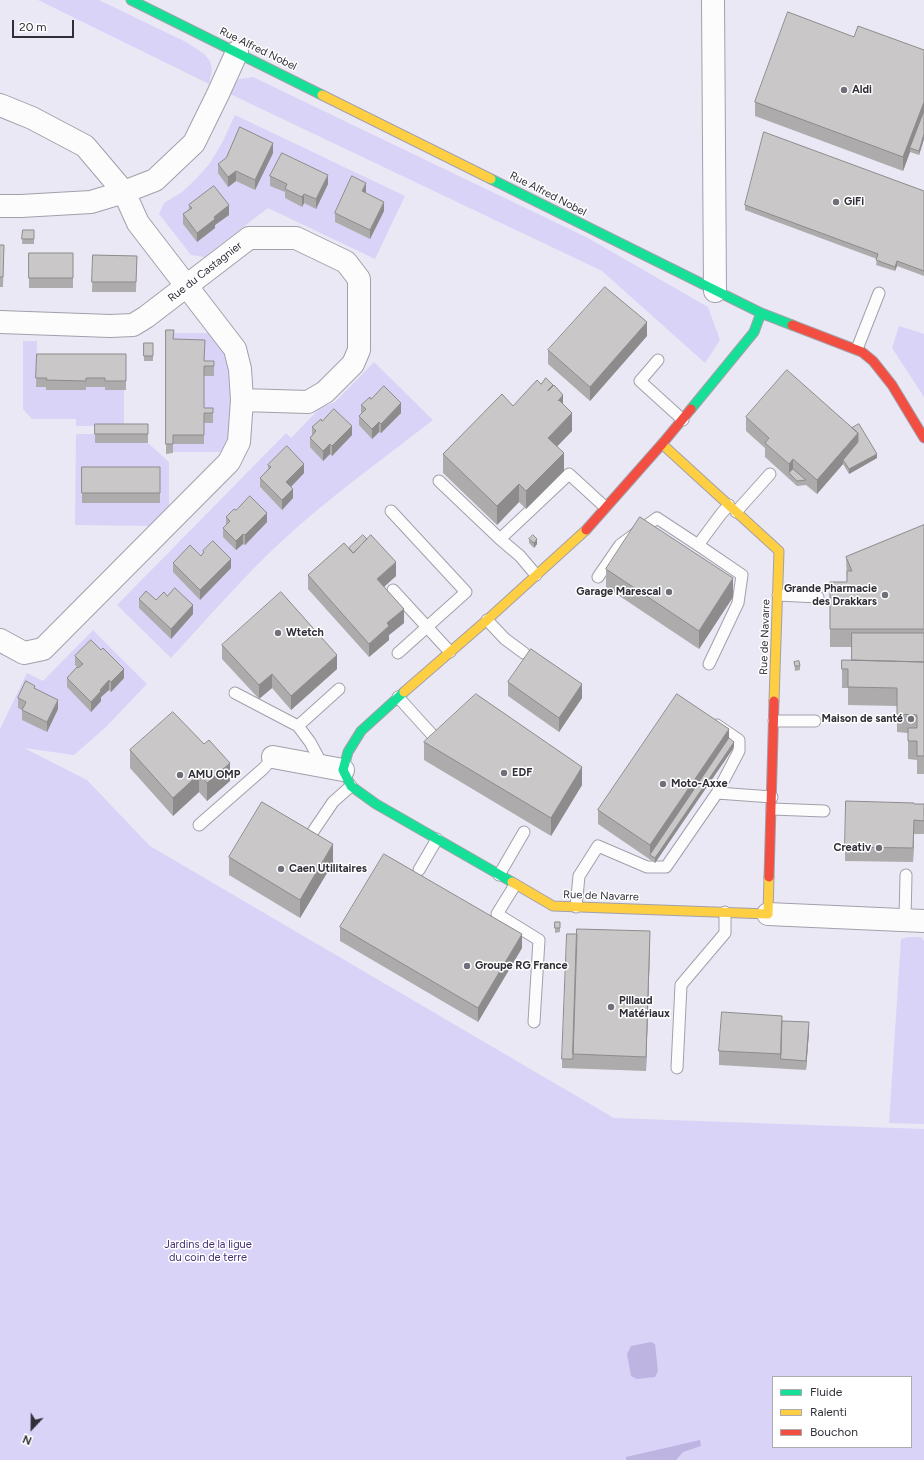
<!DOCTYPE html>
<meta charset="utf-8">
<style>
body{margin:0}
#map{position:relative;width:924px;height:1460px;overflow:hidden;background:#eae8f4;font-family:Figtree,sans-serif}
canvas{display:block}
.legend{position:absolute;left:772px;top:1376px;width:140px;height:72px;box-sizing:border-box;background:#fff;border:1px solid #acabaf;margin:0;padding:5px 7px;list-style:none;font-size:12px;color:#302e37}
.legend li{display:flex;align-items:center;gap:8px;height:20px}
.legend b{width:20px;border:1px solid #acabaf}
.north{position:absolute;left:12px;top:1408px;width:40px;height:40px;-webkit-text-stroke:3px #fff;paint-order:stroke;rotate:202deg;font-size:11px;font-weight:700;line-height:16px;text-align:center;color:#302e37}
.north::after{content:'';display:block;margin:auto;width:14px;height:18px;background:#302e37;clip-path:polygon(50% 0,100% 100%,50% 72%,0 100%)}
.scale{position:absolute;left:12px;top:20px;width:62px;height:18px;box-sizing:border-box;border:2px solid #302e37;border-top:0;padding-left:5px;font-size:12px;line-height:14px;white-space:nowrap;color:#302e37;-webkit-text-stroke:3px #fff;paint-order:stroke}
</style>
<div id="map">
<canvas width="924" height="1460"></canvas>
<ul class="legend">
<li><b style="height:5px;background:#16e098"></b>Fluide</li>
<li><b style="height:5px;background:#ffcf43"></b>Ralenti</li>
<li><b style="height:5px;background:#f24e42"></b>Bouchon</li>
</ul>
<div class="north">N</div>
<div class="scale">20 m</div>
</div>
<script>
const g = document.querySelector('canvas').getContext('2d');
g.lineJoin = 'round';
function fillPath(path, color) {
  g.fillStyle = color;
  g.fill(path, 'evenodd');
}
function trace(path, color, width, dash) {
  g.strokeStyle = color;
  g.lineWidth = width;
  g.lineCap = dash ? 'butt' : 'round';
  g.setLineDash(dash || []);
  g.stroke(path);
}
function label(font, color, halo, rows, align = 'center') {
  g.font = font + ' Figtree,sans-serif';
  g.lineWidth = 3;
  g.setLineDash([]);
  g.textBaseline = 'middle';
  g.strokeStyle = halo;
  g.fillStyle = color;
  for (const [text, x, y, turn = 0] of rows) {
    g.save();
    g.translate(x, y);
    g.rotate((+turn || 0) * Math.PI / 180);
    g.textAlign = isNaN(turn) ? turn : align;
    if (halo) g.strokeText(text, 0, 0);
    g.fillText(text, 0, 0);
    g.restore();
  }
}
const green = new Path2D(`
 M38,0H99L188,43L204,54L210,61L212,70L209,84Z
 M253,77L588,238L708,307L720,340L705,363L602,271L228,93L239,79Z
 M235,115L405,196L375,259L268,208L204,257L191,255L159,214L164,203L182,192L196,179L210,163L223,141Z
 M899,326L924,334V397L892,348Z
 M167,333H211L230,358V446L224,452H173V444H204V417Z
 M23,341H37V387H105V390H124V426H76V419H32L23,409Z
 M374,362L433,420C383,459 331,496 284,539C244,576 208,618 171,658L117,605L286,433L291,438L320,408L335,402ZM271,476L282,509L260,488Z
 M76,434H95V443H148L169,462V509L152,526L75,525Z
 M93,630L147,684L106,727L74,755L24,748L87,780L150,846L614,1118L924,1129V1460H0V729L27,673L43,681ZM773,1377H911V1447H773Z
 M908,937H921L924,941V1124L889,1123L901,939Z`);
const water = new Path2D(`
 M651,1342L655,1344L658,1371L655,1377L637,1379L631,1376L627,1354L631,1346Z
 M700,1440L701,1446L683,1452L676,1460H626V1457Z`);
const lane = new Path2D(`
 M857,349L879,293
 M658,360L640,381L683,420
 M439,481L500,539L520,556L536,575
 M391,511L466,592L398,653
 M736,512L770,474
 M500,539L569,474L605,507
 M698,545L721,514L729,505
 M598,577L620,545L657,518L698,545L742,575L738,603L709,664
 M393,590L450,652
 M778,595L818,597
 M487,620L505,639L524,653
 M235,693L298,726
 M398,697L436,739
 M774,721H815
 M717,725L739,740V751L717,793
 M323,766L310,742L298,726L339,689
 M772,809L824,811
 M199,825L264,768L273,757
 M312,833L333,802L351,786
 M419,870L437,839
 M499,875L524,832
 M515,885L497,914L539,940L534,1022
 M576,907L579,876L598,846L647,867H666L717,793L772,797
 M905,920L906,875
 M677,1068L681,985L725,933V912`);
const street = new Path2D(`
 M713,0L715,291
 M0,105L32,118L85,146L124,192L138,223L235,349L240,369L242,400L239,442L229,462L43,649L24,653L0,640
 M0,206H21L91,202L124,192L155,180L194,143L218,94L237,52
 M0,322L110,326L133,325L146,317L249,238H296L346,262L359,279V350L353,364L325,392L308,402L242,400
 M273,757L343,770
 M768,914L924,921`);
const fast = new Path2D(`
 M131,0L322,95
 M491,179L761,313L792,325
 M691,409L754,332L761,313
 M404,692L361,731L348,752L343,770L351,786L376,804L512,882`);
const slow = new Path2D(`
 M322,95L491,179
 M662,444L779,551L774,701
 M404,692L487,620L586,530
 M512,882L553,906L768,914L769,877`);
const jam = new Path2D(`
 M792,325L862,352L873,361L892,385L924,438
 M586,530L662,444L691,409
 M769,877L774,701`);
const wall = new Path2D(`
 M854,37L924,50V139L919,155L910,152L903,171L755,116V102Z
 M273,153L255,190L236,181L228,187L218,173V164Z
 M270,176L328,184L316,209L304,203L302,207L285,198V192L270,186Z
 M924,191V276L897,266L895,271L876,265L877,259L745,210V205Z
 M366,192V193L384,211L370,239L335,222V213Z
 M189,205L229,215L215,225V228L197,242L183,224V214L189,209Z
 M23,230H34V244H22Z
 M0,245H4L3,287H0Z
 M29,253H73V288H29Z
 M93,255L137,256L136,292H92Z
 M166,330L173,339L204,361H214V376H204V408H213V423H204V444H173V453L166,454Z
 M647,336L590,401L548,364V350Z
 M144,343H153V361H144Z
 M37,354H126V390H105V387H86V390H46V387H36Z
 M541,384L553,387L563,405L572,431L557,446L564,471L526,509L519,502L497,525L443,473V454L513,406Z
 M371,399L401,413L381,433L379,432L372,439L359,425V416L361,414V405Z
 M746,417L877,458L849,474L843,464L817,494L806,485L797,486L765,457V448L746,431Z
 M322,421L352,435L332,456L330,454L323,461L310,447V438L312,435V427Z
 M95,424H148V443H95Z
 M268,465L304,473L291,487L293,498L282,510L260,487V478L268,469Z
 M82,467H160V503H82Z
 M236,510L267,522L245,545L243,544L236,550L223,537V528L226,526V517Z
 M924,525V774H917V760L908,759V733L897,732V706L848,705V688H842V660H852V647H830V582H847L846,557Z
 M529,539L537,544L534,548L529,543Z
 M349,548L396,576L384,587L404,623L389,635V640L369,657L308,589V575Z
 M203,551L231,568L200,600L173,572V563L201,556L203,553Z
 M606,569L733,597L699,649L606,587Z
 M167,596L193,614L171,639L139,608V599L156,600Z
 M222,645L337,669L291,710L272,688L259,699L222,659Z
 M75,656L124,678L111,692L109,690L101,697V701L91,712L67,687V678L77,667L75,665Z
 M794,662L800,666V670L795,671Z
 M508,682L582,698L559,732L508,696Z
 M35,688L58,709L47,732L22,720V710L18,708V698Z
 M729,738L734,747L655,863L598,824V810Z
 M424,742L582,785L551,836L424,760Z
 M130,750L230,781L207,801L199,792L173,816L130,768Z
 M914,804H924V834H914L913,862L845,861V847Z
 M229,857L333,863L300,918L229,875Z
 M555,922H560V932L555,933Z
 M340,927L522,948L478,1022L340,941Z
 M650,945L646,1071L562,1068V1059Z
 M809,1032L806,1070L719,1065V1051Z`);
const shadedWall = new Path2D(`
 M924,102V116L910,148V152L903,171V157Z
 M924,134V139L919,155V151Z
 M273,143V153L255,190V180Z
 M236,171V181L228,187V177Z
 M328,175V184L316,209V199Z
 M366,183V192L362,200V191Z
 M304,194V203L302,207V197Z
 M384,202V211L370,239V230Z
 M229,205V215L215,225V228L197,242V233L214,217Z
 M897,261V266L895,271V267Z
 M647,322V336L590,401V387Z
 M563,395V413L558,401Z
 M401,403V413L381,433V424Z
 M572,413V431L548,456V438Z
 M379,422V432L372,439V429Z
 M352,426V435L332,456V446Z
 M858,433V447L843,460V464L817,494V480Z
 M330,444V454L323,461V451Z
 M564,453V471L526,509V491Z
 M877,454V458L849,474V469Z
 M793,459V473H789V478V464Z
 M304,464V473L286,492V482Z
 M519,484V502L497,525V506Z
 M293,489V498L282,510V500Z
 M267,513V522L245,545V535Z
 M243,534V544L236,550V541Z
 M537,539V544L534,548V543Z
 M231,559V568L200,600V590Z
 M396,562V576L377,593V579Z
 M733,578V597L699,649V631Z
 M193,605V614L171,639V629Z
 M404,609V623L389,635V640L369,657V644L387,623Z
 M337,655V669L291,710V696Z
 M124,669V678L111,692V682Z
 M272,674V688L259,699V685Z
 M109,680V690L101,697V701L91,712V702L100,690Z
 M582,684V698L559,732V718Z
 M58,700V709L47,732V722Z
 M729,729V743L650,855V845Z
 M734,742V747L655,863V858Z
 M230,763V781L207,801V783Z
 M582,767V785L551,836V818Z
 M199,774V792L173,816V798Z
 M914,820V834L913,862V848Z
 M333,844V863L300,918V900Z
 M650,931V945L646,1071V1057Z
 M522,934V948L478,1022V1008Z
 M809,1022V1032L806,1070V1061Z`);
const building = new Path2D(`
 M788,12L854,37L858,26L924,50V102L903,157L755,102Z
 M924,111V134L919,151L910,148Z
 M240,127L273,143L255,180L236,171L228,177L218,164L226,158Z
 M764,132L924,191V271L897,261L895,267L876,260L878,254L745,205Z
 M282,153L328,175L316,199L304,194L302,197L285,189L287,184L270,176Z
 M352,176L366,183L362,191L384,202L370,230L335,213Z
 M214,186L229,205L214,217L215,219L197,233L183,214L192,208L189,205Z
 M23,230H34V239H22Z
 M0,245H4L3,277H0Z
 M29,253H73V278H29Z
 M93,255L137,256L136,282H92Z
 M605,287L647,322L590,387L548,350Z
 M166,330H174L173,339L205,340L204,361H214V366H204V408H213V413H204V435H173V444H166Z
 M144,343H153V356H144Z
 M37,354H126V381H105V378H86V381L46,380L47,378H36Z
 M787,370L858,433L817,480L793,459L789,464L765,443L769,438L746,417Z
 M546,378L553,385L548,390V391L554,385L563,395L558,401L559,400L572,413L548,438L564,453L526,491L519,484L497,506L443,454L502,394L513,406L537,380L541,384Z
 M384,386L401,403L381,424L379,422L372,429L359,416L366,409L361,405L370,397L371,399Z
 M334,409L352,426L332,446L330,444L323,451L310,438L316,431L312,427L321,419L322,421Z
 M95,424H148V434H95Z
 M859,424L877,454L849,469L843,460L858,442V433L852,428Z
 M287,446L304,464L286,482L293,489L282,500L260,478L271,467L268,465Z
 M82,467H160V493H82Z
 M793,469L806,480L797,481L789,473Z
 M250,496L267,513L245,535L243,534L236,541L223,528L230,521L226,517L234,509L236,510Z
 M640,517L733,578L699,631L606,569Z
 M924,525V629H830V582H847V571H852L846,557Z
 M363,535L367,539L353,553L349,548Z
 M371,535L396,562L377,579L404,609L387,623L389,626L369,644L308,575L344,543L353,553Z
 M533,535L537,539L534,543L529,539Z
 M213,541L231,559L200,590L173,563L190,545L201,556L204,552L203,551Z
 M175,588L193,605L171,629L139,599L146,591L156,600L164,592L167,596Z
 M281,592L337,655L291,696L272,674L259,685L222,645Z
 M852,633H924V662L852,660Z
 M91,640L101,650L103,648L124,669L111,682L109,680L100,690L101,691L91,702L67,678L77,667L78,668L83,664L75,656Z
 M531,649L582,684L559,718L508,682Z
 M842,660L924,662V756H917V741H908V728H917V715L897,714V688L848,687V669H842Z
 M799,661L800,666H795L794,662Z
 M26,681L35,686L34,688L58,700L47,722L22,710L26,702L18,698Z
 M476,694L582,767L551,818L424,742Z
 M677,694L729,729L650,845L598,810Z
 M173,712L204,744L209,740L230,763L207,783L199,774L173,798L130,750Z
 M729,738L734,742L655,858L650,855Z
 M846,801L914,803V804H924V821L914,820L913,848L845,847Z
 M262,802L333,844L300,900L229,857Z
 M384,854L522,934L478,1008L340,927Z
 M555,922H560V928H555Z
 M577,929L650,931L646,1057L573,1054Z
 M567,934H577L573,1059H562Z
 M722,1012L782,1016L781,1054L719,1051Z
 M782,1021L809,1022L806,1061L781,1059Z`);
const markers = [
 [844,90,4,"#716f79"],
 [836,202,4,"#716f79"],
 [669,592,4,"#716f79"],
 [885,595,4,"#716f79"],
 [278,633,4,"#716f79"],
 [911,719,4,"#716f79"],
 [504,773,4,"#716f79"],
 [180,775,4,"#716f79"],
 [663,784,4,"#716f79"],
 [879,848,4,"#716f79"],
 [281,869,4,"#716f79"],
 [467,966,4,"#716f79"],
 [611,1007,4,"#716f79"]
];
const streetNames = [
 ["Rue Alfred Nobel",258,49,26],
 ["Rue Alfred Nobel",548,194,27],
 ["Rue du Castagnier",205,272,-38],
 ["Rue de Navarre",765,637,-88],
 ["Rue de Navarre",601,896,2]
];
const poiNames = [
 ["Aldi",852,90],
 ["GiFi",844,202],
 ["Grande Pharmacie",877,589,"right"],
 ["des Drakkars",877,602,"right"],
 ["Garage Marescal",661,592,"right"],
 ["Wtetch",286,633],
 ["Maison de santé",903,719,"right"],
 ["EDF",512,773],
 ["AMU OMP",188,775],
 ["Moto-Axxe",671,784],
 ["Creativ",871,848,"right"],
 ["Caen Utilitaires",289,869],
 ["Groupe RG France",475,966],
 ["Pillaud",619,1001],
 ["Matériaux",619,1014]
];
const parkNames = [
 ["Jardins de la ligue",208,1245],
 ["du coin de terre",208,1258]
];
fillPath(green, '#dad3f8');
fillPath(water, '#bdb4e1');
trace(lane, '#a2a0aa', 13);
trace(street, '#a2a0aa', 24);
trace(fast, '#a2a0aa', 11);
trace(slow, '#a2a0aa', 11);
trace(jam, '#a2a0aa', 11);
trace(lane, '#fcfcfd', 11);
trace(street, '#fcfcfd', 22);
trace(fast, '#16e098', 9);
trace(slow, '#ffcf43', 9);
trace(jam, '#f24e42', 9);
fillPath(wall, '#aeabac');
fillPath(shadedWall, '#8d8b8c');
fillPath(building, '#cac7c8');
trace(building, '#8d8b8c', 1);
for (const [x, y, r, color] of markers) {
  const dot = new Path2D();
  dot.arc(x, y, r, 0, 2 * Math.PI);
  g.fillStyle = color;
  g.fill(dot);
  trace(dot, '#fff', 1.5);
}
label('11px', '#302e37', '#fff', streetNames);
label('bold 11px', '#302e37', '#fff', poiNames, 'left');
label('11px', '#442e75', '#fff', parkNames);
</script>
